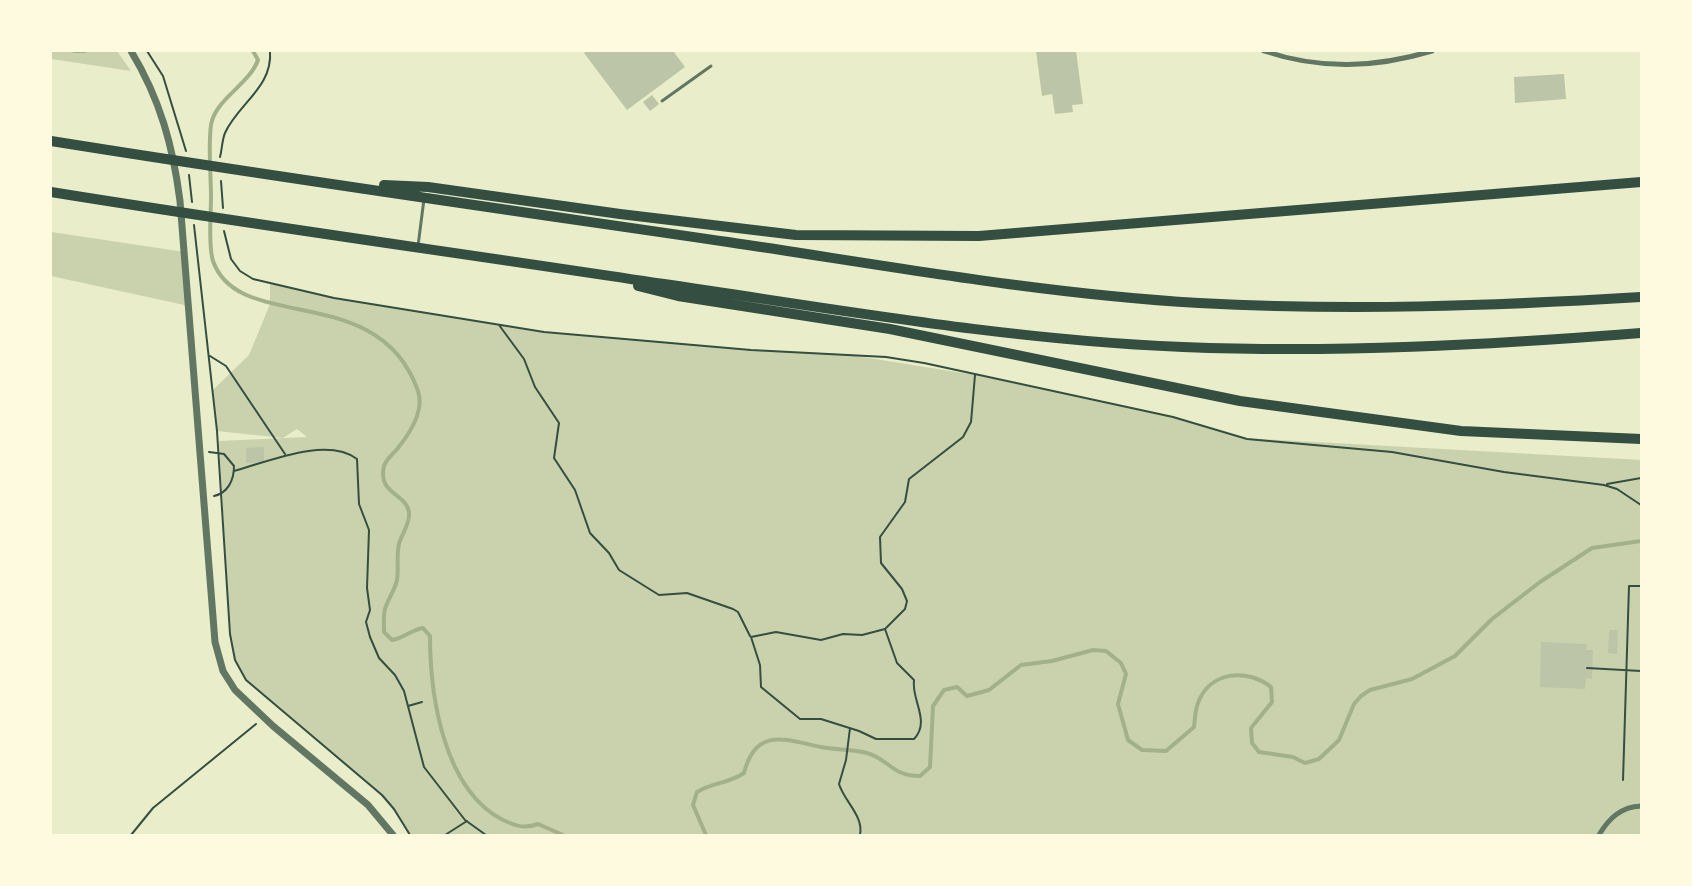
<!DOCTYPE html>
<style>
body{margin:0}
#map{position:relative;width:1692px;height:886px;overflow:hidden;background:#e9edc9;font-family:"Titillium Web",sans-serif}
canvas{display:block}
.frame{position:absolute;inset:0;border:52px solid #fefae0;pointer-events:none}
</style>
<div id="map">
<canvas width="1692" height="886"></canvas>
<div class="frame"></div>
</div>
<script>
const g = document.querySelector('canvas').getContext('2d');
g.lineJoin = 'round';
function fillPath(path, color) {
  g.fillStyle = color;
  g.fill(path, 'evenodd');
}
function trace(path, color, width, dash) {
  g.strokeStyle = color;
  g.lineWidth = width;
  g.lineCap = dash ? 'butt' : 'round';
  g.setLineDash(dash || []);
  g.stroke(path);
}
const green = new Path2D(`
 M51,51H117L131,71L51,59Z
 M51,232L185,252L189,306L51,276Z
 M270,283L334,298L544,332L751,350L844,354L975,375L1173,417L1243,438L1641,460V835H410L386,800L246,680L235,660L230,634L219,441L307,437L297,429L283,438L217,431L213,390L249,355L270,304Z`);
const stream = new Path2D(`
 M74,51H85
 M253,51L258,60C249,85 215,99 211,125C208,148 211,174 211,197C211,214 208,246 213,261C239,335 379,279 418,391C425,411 410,433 398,448C394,453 386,459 384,466C377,495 408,493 409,514C410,524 401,535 399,544C396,556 399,568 397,580C395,590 388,599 385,609C383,616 384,625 384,632L392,640C404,638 411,630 423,628L430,636C430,697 444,790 503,820C516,826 524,829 538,824L563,835
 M706,835L693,805L697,792C713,782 728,784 744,773C756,726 786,740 821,747C836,750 852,749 867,753C889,759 891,776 920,776L930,767L933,706L944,690L957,687L967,696L989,690L1021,665L1052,661L1093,650L1106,651L1121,663L1126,674L1118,704L1128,740L1142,750L1166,751L1194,727C1195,719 1195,710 1198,703C1210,671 1247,668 1271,687L1272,702L1251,728L1252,743L1259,752L1293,757L1305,763L1319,759L1339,740L1354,704L1361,696L1370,690L1412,679L1455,656L1492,619L1540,582L1592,548L1641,541`);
const building = new Path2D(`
 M587,51H673L685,67L627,110L584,53Z
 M1036,51H1076L1083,104L1072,105L1073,112L1055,114L1052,94L1042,96Z
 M1564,74L1566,99L1515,103L1514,77Z
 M652,95L659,104L650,111L643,102Z
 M264,447V462L246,463V448Z
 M1609,630H1618L1617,654L1608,653Z
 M1541,642L1587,644L1586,650H1593L1592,679L1586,678L1585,689L1540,687Z`);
const path = new Path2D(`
 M147,51L163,76L186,151
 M220,157C222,150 222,140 225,133C238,104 273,87 270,51
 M189,175L192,202
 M221,181L223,208
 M194,225L217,431L230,634L235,660L246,680L382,795L394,809L410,835
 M224,231L231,259L240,271L253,279L334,298L544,332L751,350L886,357L924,363L1173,417L1247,439L1392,452L1504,472L1604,485L1617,489L1641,505
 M499,325L524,359L535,387L559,423L554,458L575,490L590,533L609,553L619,570L659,595L687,593L733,609L738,612L750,636
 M210,356L226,366L285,454
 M209,452L224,454L234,466C234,480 228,493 214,496
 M234,471C267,462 327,436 357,459L359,504L369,530L367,588L370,610L366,622L370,637L379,658L395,675L404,691L424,767L465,820L486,835
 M1607,484L1641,478
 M885,629L897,663L914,680C911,700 931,721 914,739H876L859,731L821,719H800L761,687L760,665L751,637L776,632L821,640L843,634L862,635Z
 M885,629L905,609L907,601L902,589L881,563L880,537L905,502L909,479L963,437L971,422L975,375
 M1587,668L1641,671
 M408,706L422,702
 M850,728L846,760L839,784C844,801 864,816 860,835
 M1623,780L1629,586H1641
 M131,835L153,808L256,724
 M445,835L467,821`);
const service = new Path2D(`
 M662,101L711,66
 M418,246L424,199`);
const minor = new Path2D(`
 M1264,51C1321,70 1375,68 1432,51
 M1599,835C1609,818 1621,807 1641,806`);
const tertiary = new Path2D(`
 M131,51C160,99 173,146 180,201L215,642L223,671L235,690L273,726L368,805L393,835`);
const motorway = new Path2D(`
 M51,141C276,177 502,209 728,242C884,265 1041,294 1199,303C1347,311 1493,306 1641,297
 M384,185L428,187L620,214L796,235L979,236L1641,182
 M51,192C255,225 460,253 664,284C836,309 1009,340 1183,347C1336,353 1488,345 1641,333
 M638,286L678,296L890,329L1240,401L1461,431L1641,439`);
fillPath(green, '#cad2ad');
trace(stream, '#a3b18a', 4);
fillPath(building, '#bcc5a7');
trace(path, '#344e41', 2);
trace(service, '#617663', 3);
trace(minor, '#617663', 5);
trace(tertiary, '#617663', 7);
trace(motorway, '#344e41', 10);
</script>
